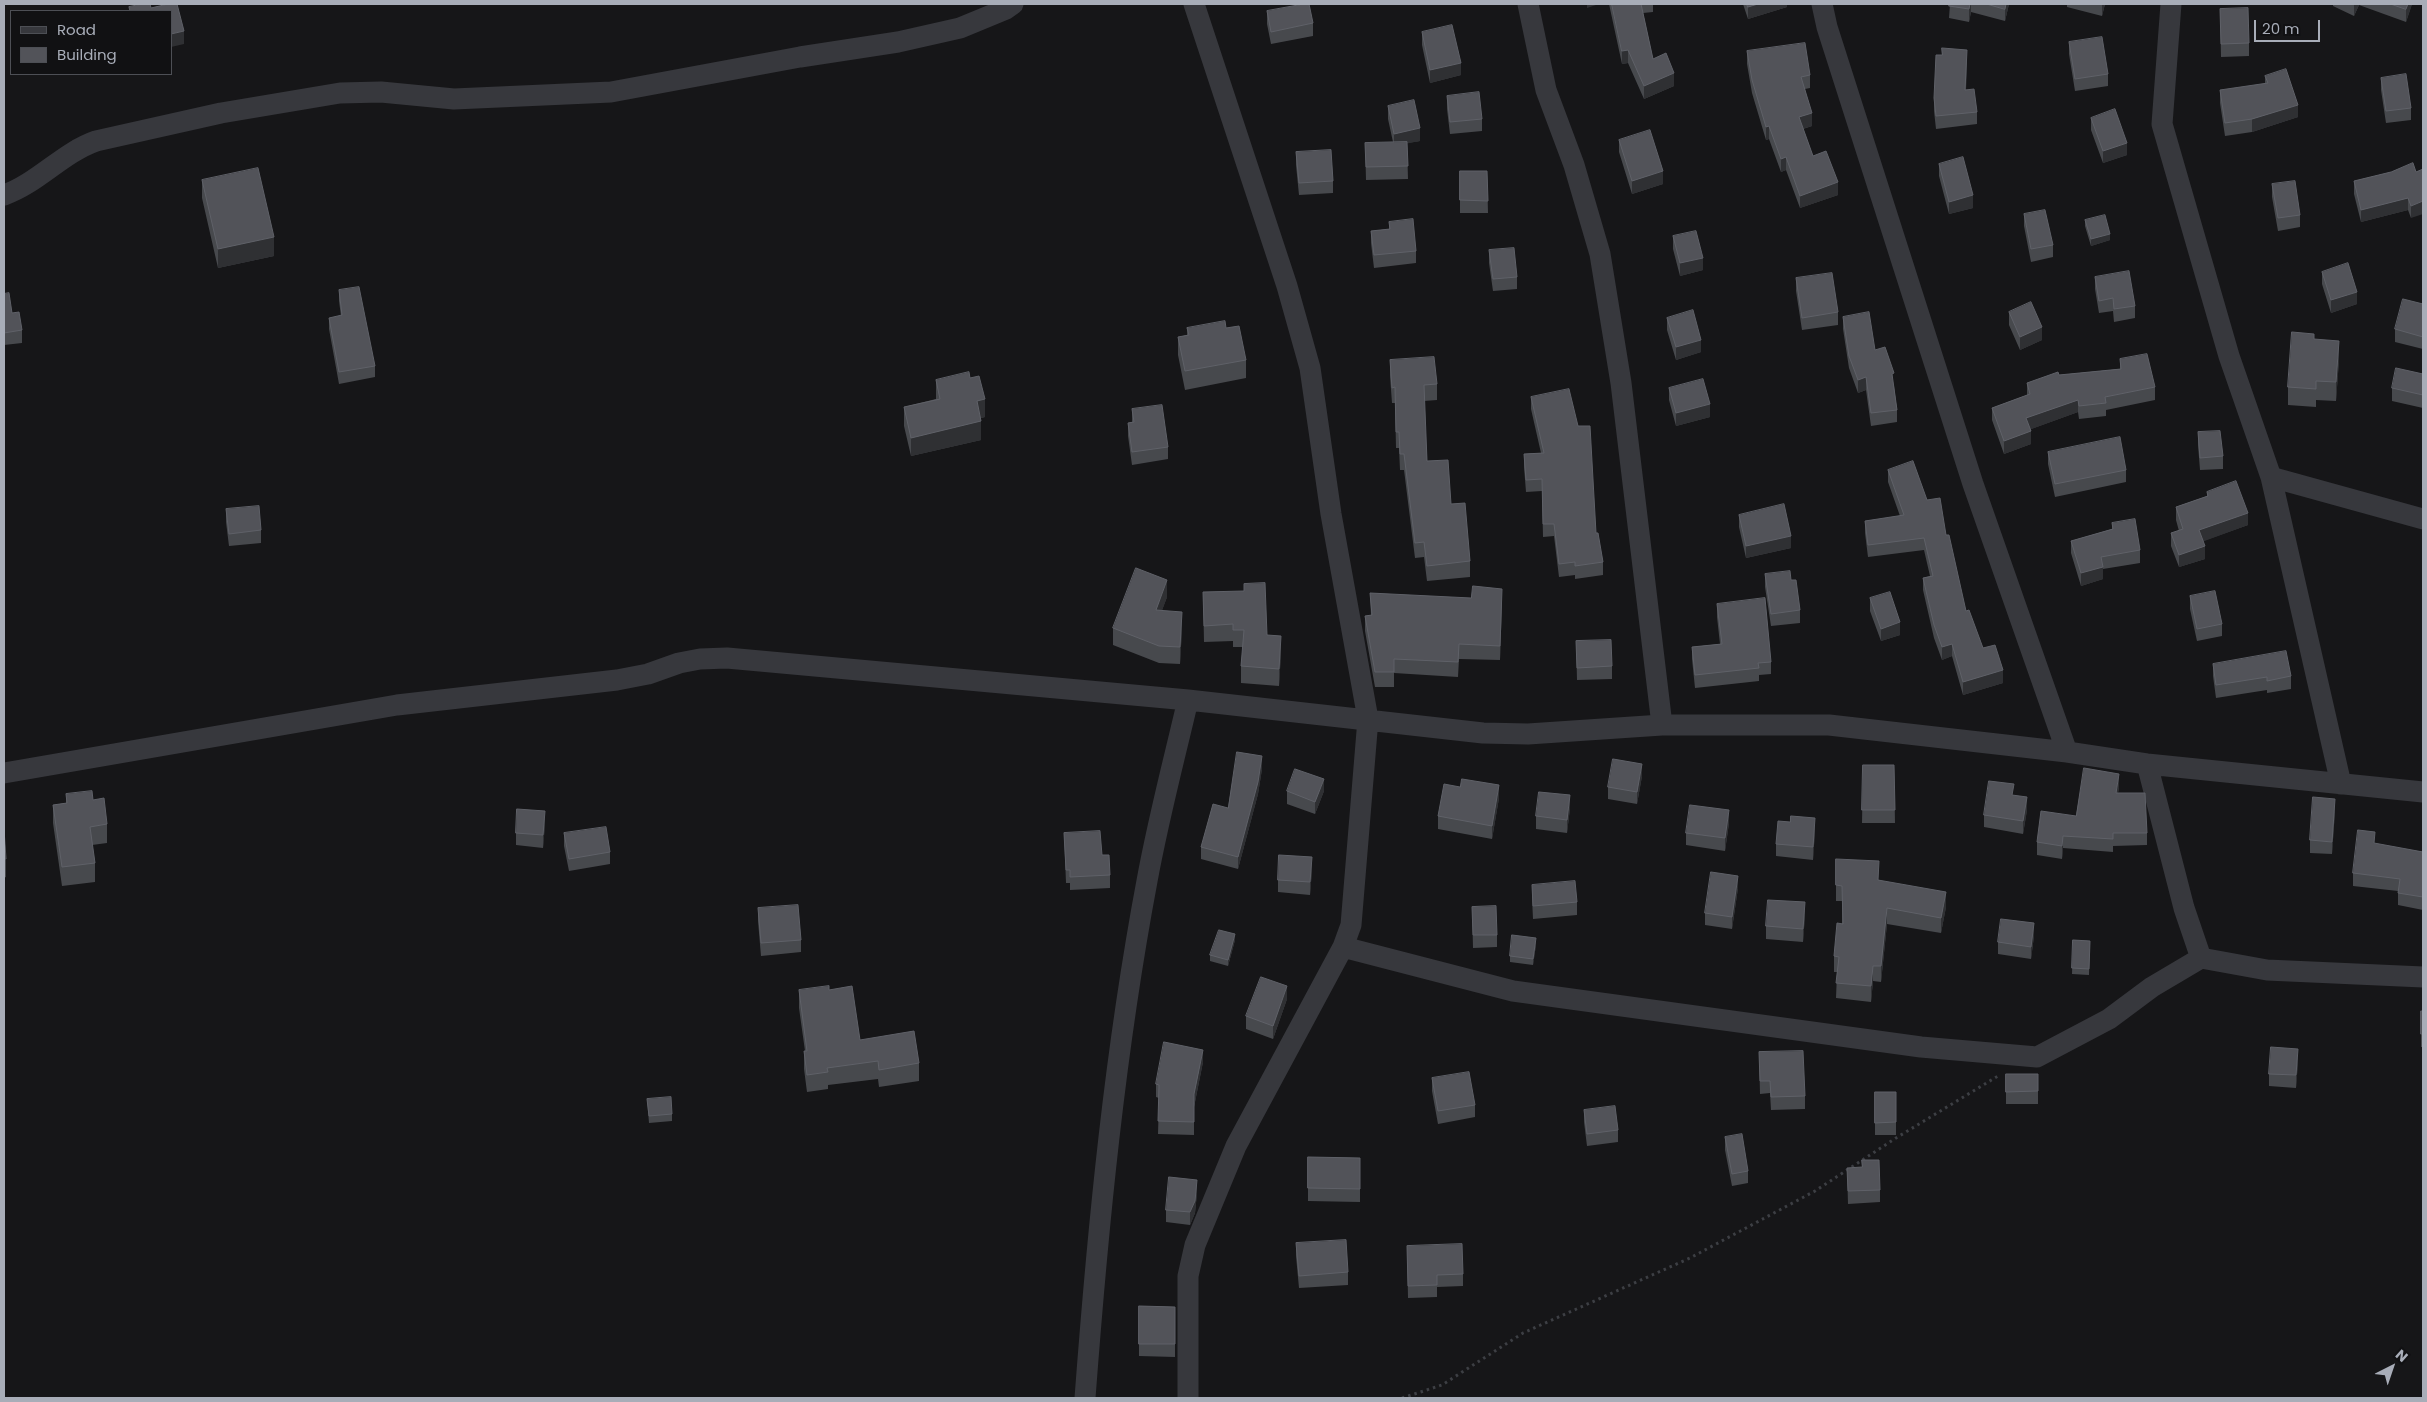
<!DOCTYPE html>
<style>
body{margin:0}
#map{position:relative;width:2427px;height:1402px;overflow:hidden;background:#161618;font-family:Poppins,sans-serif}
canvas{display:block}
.frame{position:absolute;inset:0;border:5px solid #a8adb8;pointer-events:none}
.legend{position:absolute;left:10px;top:10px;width:162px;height:65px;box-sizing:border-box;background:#111113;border:1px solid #4d4f55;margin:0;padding:6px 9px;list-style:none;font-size:15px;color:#a8adb8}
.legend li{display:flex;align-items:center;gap:10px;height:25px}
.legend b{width:25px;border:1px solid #4d4f55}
.north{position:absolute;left:2367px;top:1342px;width:50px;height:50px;-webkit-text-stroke:4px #111113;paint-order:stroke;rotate:41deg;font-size:14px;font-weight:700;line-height:20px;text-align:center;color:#a8adb8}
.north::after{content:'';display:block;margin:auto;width:18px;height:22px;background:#a8adb8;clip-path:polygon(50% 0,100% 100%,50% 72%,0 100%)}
.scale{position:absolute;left:2254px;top:20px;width:66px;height:22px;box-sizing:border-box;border:2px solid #a8adb8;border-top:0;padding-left:6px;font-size:15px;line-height:18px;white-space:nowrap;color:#a8adb8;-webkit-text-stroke:4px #111113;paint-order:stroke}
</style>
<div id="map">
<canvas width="2427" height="1402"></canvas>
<div class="frame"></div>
<ul class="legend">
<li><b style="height:6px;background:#37383d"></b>Road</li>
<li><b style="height:14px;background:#525359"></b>Building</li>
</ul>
<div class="north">N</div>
<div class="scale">20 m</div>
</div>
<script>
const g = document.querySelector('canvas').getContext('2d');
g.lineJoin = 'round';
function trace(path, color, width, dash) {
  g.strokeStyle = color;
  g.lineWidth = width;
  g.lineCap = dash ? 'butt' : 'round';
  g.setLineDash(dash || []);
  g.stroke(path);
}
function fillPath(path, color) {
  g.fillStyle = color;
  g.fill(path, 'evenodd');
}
const path = new Path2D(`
 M1402,1398L1442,1385L1523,1333L1690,1258L1815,1191L1896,1138L1998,1076`);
const minor = new Path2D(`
 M1528,4L1546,90L1574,165L1600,254L1621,383L1662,725
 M1822,4L1827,27L1973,484L2067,752
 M2171,4L2162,124L2229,356L2271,477L2341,784
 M4,195C38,183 62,153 96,141L221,113L340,93L381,92L454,99L611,92L800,57L898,42L960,28L1006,9L1013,4
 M2271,477L2423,519
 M4,773L397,705L617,680L648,674L679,663L700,659L727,658L1188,700L1483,733L1528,734L1662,725H1829L2067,752L2147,764L2423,792
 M1343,947L1513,991L1921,1047L2037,1057L2109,1019L2152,987L2201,958L2184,908L2147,764
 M2201,958L2267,970L2423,977
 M1085,1398C1098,1225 1115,1051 1147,881C1158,820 1174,760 1188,700
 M1188,1398V1276L1195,1245L1236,1146L1343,947L1351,925L1368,719L1331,514L1310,368L1287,286L1194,4`);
const wall = new Path2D(`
 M1609,4H1653V12L1643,13L1653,59L1674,86L1644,99L1628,63L1622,64Z
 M1743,4H1787V7L1748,19Z
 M1950,4H2009L2005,21L1971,12L1969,22L1949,18Z
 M2067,4H2105L2102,16L2067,7Z
 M2333,4H2412L2406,22L2359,5L2354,16L2333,6Z
 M2220,9L2249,43V56L2221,57Z
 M1267,11L1313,23V36L1271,44L1267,24Z
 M1422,32L1461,75L1430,83L1422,45Z
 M2069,42L2108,74V86L2075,91L2069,54Z
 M1747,51L1810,75V88L1805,89L1812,126L1803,129L1813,156L1838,195L1800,208L1786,170L1781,172L1769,139L1766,140L1752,93L1747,64Z
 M1967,62L1966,90L1977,112V124L1936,129L1934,111V98Z
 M2265,76L2298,117L2252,132L2225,136L2220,103V90L2265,84Z
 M2381,78L2411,108V120L2386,123L2381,90Z
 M1447,96L1482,119V131L1450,134L1447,109Z
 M1388,106L1420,141L1407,143L1408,179L1366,180L1365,143L1393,142L1388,119Z
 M2091,118L2127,155L2103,163L2091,130Z
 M1619,140L1663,184L1632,194L1619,152Z
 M1296,152L1333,181V193L1299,195L1296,165Z
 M2413,163L2411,218L2408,210L2361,222L2354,194V181L2391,172Z
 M1939,164L1973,208L1949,214L1939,176Z
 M1460,171H1487L1488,213H1460Z
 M202,180L274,256L218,268L202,198Z
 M2272,184L2300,215V227L2278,231L2272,197Z
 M2024,214L2053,245V257L2031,262L2024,226Z
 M2085,220L2110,240L2091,246L2085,226Z
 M1389,222L1416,251V263L1374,268L1371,243V231L1389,229Z
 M1673,236L1703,270L1680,276L1673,249Z
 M1489,250L1517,277V289L1493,291L1489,263Z
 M2322,272L2357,304L2331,313L2322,284Z
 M2095,277L2135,306V318L2114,322L2113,311L2099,313L2095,289Z
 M1796,278L1838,312V325L1802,330L1796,291Z
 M339,290L375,366V377L339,384L329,329V318L341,316L339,301Z
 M4,294L12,313L22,330V343L4,345Z
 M2423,304V349L2395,342V329Z
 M2009,312L2042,340L2020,350L2009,325Z
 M1843,317L1875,350L1894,386L1897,410V422L1871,426L1866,390L1858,393L1849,368L1843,329Z
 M1667,318L1701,352L1676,360L1667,330Z
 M1187,328H1226L1246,360V378L1185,390L1178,355V337L1187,335Z
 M2314,339L2339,360L2336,401L2316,400V407L2288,405V387Z
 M2120,359L2155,387V400L2106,410V416L2079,419L2078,412L2031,429V444L2004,454L1992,420V408L2027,395V383L2059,375L2120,369Z
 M1390,360L1437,384V400L1424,401L1427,461L1451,504L1470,561V577L1427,581L1424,557L1415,558L1404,470H1400L1399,448H1396L1395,403H1392L1390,376Z
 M2423,374V408L2392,401V388Z
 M970,378L985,417L981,418V440L911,456L904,426V407L936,399V380Z
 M1669,388L1710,417L1676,426L1669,400Z
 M1531,397L1596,533L1603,562V575L1575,579V575L1559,577L1554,536L1543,537L1542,491L1526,492L1524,467V454L1541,453L1531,409Z
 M1132,409L1168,447V459L1132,465L1128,436V423L1132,422Z
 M2198,432L2223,456V469L2200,470L2198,445Z
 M2048,452L2126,470V482L2055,497L2048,464Z
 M1888,470L1927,500L1946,535L1966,611L1983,648L2003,683L1963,695L1952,656L1942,660L1934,638L1923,590V578L1930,576L1924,550L1868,557L1865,533V521L1900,516L1888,482Z
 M2207,492L2248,525L2203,541L2205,559L2179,567L2171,546V533L2179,531L2176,520V507L2207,496Z
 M226,509L261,530V543L229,546L226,522Z
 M1739,515L1791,548L1746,558L1739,527Z
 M2112,523L2140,550V563L2103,569V579L2081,586L2071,553V541L2112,529Z
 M1765,574L1791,580L1800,610V623L1771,626L1765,587Z
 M1203,592L1267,635L1281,653L1279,686L1241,683V666L1243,647H1233V641L1204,642Z
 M1370,593L1502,603L1500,660L1459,659L1458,677L1394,673V687H1375L1365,631V616L1371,615Z
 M2190,596L2222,624V636L2197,641L2190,609Z
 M1167,597L1162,610L1182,629L1180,664L1159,663L1113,645V628Z
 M1870,598L1900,635L1881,641L1870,611Z
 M1717,604L1771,662V674L1759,675V681L1695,688L1692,659V647L1720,644L1717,617Z
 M1576,641L1612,666V679L1577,680Z
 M2213,664L2291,676V689L2267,693V690L2216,698L2213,676Z
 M1863,765H1894L1895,823H1862Z
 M1262,769L1258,794L1238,869L1201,859V847L1228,808Z
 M1642,776L1637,804L1608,799V787Z
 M1460,787L1499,798L1492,839L1438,829V816Z
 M2119,787L2118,793L2147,833V845L2113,846V852L2063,848L2062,859L2037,855V842Z
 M1287,791H1324L1315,814L1287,804Z
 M66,794L93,800L107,824V843L92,845L95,863V882L62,886L53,823V805L66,803Z
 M2014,795L2027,810L2023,834L1984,827V815Z
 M1570,808L1567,833L1536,829V816Z
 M2335,811L2332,854L2310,853V840Z
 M1729,823L1725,851L1686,845V833Z
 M545,824L543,848L516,845V833Z
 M4,829L6,859V877L4,878Z
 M1815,831L1813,860L1776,856V844Z
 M564,833L610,852V864L569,871L564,846Z
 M1064,833L1102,855L1110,875V888L1070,890V883H1066Z
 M2375,844L2423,852V910L2398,905V891L2353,886V873Z
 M1312,870L1310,895L1278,892V880Z
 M1879,880L1946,907L1941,933L1887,924L1881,982L1873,981L1871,1002L1836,998L1837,972H1834V956L1842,924V901H1836V885Z
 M1532,885L1577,902V915L1533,919L1532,898Z
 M1738,888L1732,929L1705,925V913Z
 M1472,907L1497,935V947L1473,948Z
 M758,908L801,940V952L761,956L758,921Z
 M1805,915L1803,942L1766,939V926Z
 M2034,936L2031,959L1998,954V942Z
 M1235,940L1228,966L1210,961V955Z
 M2073,940L2090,941L2089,975L2072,974Z
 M1536,945L1533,965L1510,962V956Z
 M799,990H829L860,1040L919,1063V1081L879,1087L878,1079L828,1085V1089L807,1092L804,1069V1051H805L799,1008Z
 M1287,999L1273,1039L1246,1029V1016Z
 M2421,1011H2423V1047H2421Z
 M1759,1052L1805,1096V1109L1771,1110L1770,1093L1760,1094Z
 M1203,1062L1194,1107V1135L1158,1134L1159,1098L1156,1097V1084Z
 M2298,1062L2296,1088L2269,1086V1074Z
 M2006,1074H2038V1104H2006Z
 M1432,1078L1475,1105V1117L1438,1124L1432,1091Z
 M1875,1092H1896V1135H1875Z
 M647,1099L672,1114V1121L649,1123Z
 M1584,1110L1618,1130V1142L1587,1146L1584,1122Z
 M1725,1137L1748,1171V1183L1732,1186L1725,1150Z
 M1308,1157L1360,1158V1202L1308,1201Z
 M1847,1168H1862L1880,1190V1202L1848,1204Z
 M1197,1193L1195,1213L1190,1225L1166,1222V1210Z
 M1296,1243L1348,1272V1285L1299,1288L1296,1256Z
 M1407,1246L1463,1274V1286L1437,1287V1297L1408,1298Z
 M1139,1306L1175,1307V1357L1139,1356Z`);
const shadedWall = new Path2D(`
 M1587,4H1599L1587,8Z
 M1758,4H1787V7L1748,19V7Z
 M1970,4H1971V12L1969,22V9Z
 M2006,4H2009L2005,21V9Z
 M2102,4H2105L2102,16Z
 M2354,4H2359V5L2354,16Z
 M2408,4H2412L2406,22V9Z
 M184,31V44L171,47V34Z
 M1628,50V63L1622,64V51Z
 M1967,50V62L1965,102V90Z
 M1461,63V75L1430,83V70Z
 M1674,73V86L1644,99V86Z
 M2298,105V117L2252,132V119Z
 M1812,113V126L1799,130V117Z
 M1769,126V139L1766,140V127Z
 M1420,128V141L1394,146V134Z
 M2127,143V155L2103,163V151Z
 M1786,157V170L1781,172V159Z
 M1663,171V184L1632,194V181Z
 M1838,182V195L1800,208V196Z
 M1973,195V208L1949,214V202Z
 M2408,198V210L2361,222V210Z
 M2423,201V214L2411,218V206Z
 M2110,234V240L2091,246V239Z
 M274,237V256L218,268V249Z
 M1703,258V270L1680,276V263Z
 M2357,292V304L2331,313V300Z
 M2042,327V340L2020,350V337Z
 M1701,340V352L1676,360V347Z
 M2339,341V360L2336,401V382Z
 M1866,377V390L1858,393V380Z
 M985,399V417L977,419V401Z
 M2078,400V412L2026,431V418Z
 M1710,404V417L1676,426V413Z
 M981,421V440L911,456V438Z
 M2031,431V444L2004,454V441Z
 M2248,513V525L2199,543V530Z
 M1791,536V548L1746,558V546Z
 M2205,546V559L2179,567V555Z
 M2103,567V579L2081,586V573Z
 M1167,580V597L1156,627V610Z
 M1502,589V603L1500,660V646Z
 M1182,612V629L1180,664V647Z
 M1900,622V635L1881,641V629Z
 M1281,636V653L1279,686V669Z
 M1952,644V656L1942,660V647Z
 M2003,670V683L1963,695V682Z
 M1262,756V769L1258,794L1238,869V857Z
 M1642,764V776L1637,804V792Z
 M2119,774V787L2116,806V793Z
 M1324,779V791L1315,814V802Z
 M1499,785V798L1492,839V826Z
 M1570,795V808L1567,833V820Z
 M2027,797V810L2023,834V821Z
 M2335,799V811L2332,854V842Z
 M1729,810V823L1725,851V838Z
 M545,811V824L543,848V835Z
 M1815,818V831L1813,860V847Z
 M2063,836V848L2062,859V846Z
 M1312,857V870L1310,895V882Z
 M1738,876V888L1732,929V917Z
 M1946,892V907L1941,933V918Z
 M1805,902V915L1803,942V929Z
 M1887,908V924L1881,982V966Z
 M2034,923V936L2031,959V947Z
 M1235,934V940L1228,966V960Z
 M1536,938V945L1533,965V959Z
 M1873,966V981L1871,1002V986Z
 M1287,986V999L1273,1039V1026Z
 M2298,1049V1062L2296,1088V1075Z
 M1203,1050V1062L1194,1107V1135V1094Z
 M1197,1180V1193L1195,1213L1190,1225V1212Z`);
const building = new Path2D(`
 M142,4H150L151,8L168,4H177L184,31L171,34V11H130L129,7Z
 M1304,4H1309L1313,23L1271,32L1267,11Z
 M1612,4H1641L1653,59L1666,53L1674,73L1644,86L1628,50L1622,51Z
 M1747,4H1758L1748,7Z
 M1950,4H1970L1969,9L1949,6Z
 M1987,4H2006L2005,9Z
 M2391,4H2408L2406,9Z
 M2248,8L2249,43L2221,44L2220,9Z
 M1452,25L1461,63L1430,70L1422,32Z
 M2102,37L2108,74L2075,79L2069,42Z
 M1805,43L1810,75L1801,77L1812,113L1799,117L1813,156L1826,151L1838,182L1800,196L1786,157L1781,159L1769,126L1766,127L1752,80L1747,51Z
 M1942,48L1967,50L1965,90L1974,89L1977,112L1936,116L1934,98L1936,55H1942Z
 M2286,69L2298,105L2252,119L2225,123L2220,90L2268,83L2265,76Z
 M2406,74L2411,108L2386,111L2381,78Z
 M1479,92L1482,119L1450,122L1447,96Z
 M1414,100L1420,128L1394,134L1388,106Z
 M2115,109L2127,143L2103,151L2091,118Z
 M1650,130L1663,171L1632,181L1619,140Z
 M1407,142L1408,166L1366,167L1365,143Z
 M1331,150L1333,181L1299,183L1296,152Z
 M1963,157L1973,195L1949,202L1939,164Z
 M2413,163L2416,172L2423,169V201L2411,206L2408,198L2361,210L2354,181L2391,172Z
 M258,168L274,237L218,249L202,180Z
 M1460,171H1487L1488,201L1460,200Z
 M2295,181L2300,215L2278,218L2272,184Z
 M2045,210L2053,245L2031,249L2024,214Z
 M2105,215L2110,234L2091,239L2085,220Z
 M1413,219L1416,251L1374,255L1371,231L1390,229L1389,222Z
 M1696,231L1703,258L1680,263L1673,236Z
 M1514,248L1517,277L1493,279L1489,250Z
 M2348,263L2357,292L2331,300L2322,272Z
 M2129,271L2135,306L2114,309L2113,298L2099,301L2095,277Z
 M1832,273L1838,312L1802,318L1796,278Z
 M359,287L375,366L339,372L329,318L342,315L339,290Z
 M9,293L12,313L19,312L22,330L4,333V294Z
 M2403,299L2423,304V337L2395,329Z
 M2031,302L2042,327L2020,337L2009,312Z
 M1693,310L1701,340L1676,347L1667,318Z
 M1869,312L1875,350L1885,347L1894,373L1892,374L1897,410L1871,413L1866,377L1858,380L1849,356L1843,317Z
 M1225,321L1226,328L1239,326L1246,360L1185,371L1178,337L1189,335L1187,328Z
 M2292,332L2314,334V339L2339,341L2336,382L2316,381V389L2288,387Z
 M2147,354L2155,387L2105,397L2106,403L2079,406L2078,400L2026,418L2031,431L2004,441L1992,408L2030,394L2027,383L2058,372L2059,375L2121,369L2120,359Z
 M1434,357L1437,384L1424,385L1427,461L1448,460L1451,504L1465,503L1470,561L1427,566L1424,542L1415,543L1404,454H1400L1399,432H1396L1395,387L1392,388L1390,360Z
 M2396,368L2423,374V395L2392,388Z
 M969,372L970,378L979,376L985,399L977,401L981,421L911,438L904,407L940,399L936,380Z
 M1703,379L1710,404L1676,413L1669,388Z
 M1569,389L1578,426H1590L1596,533H1598L1603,562L1575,566V562L1559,564L1554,524H1543L1542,479L1526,480L1524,454L1544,453L1531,397Z
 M1162,405L1168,447L1132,452L1128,423L1134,422L1132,409Z
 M2220,431L2223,456L2200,458L2198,432Z
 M2120,437L2126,470L2055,484L2048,452Z
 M1913,461L1927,500L1940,498L1946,535H1949L1966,611L1969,610L1983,648L1995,645L2003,670L1963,682L1952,644L1942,647L1934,625L1923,578L1933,576L1924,538L1868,545L1865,521L1904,515L1888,470Z
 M2236,481L2248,513L2199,530L2205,546L2179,555L2171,533L2183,529L2176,507L2208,496L2207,492Z
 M1784,504L1791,536L1746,546L1739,515Z
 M259,506L261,530L229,534L226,509Z
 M2135,519L2140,550L2101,557L2103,567L2081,573L2071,541L2113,529L2112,523Z
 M1136,568L1167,580L1156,610L1182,612L1180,647L1159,646L1113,628Z
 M1790,571L1791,580H1796L1800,610L1771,614L1765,574Z
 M1265,583L1267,635L1281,636L1279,669L1241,666L1244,630H1233V624L1204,626L1203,592L1244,591V584Z
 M1473,586L1502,589L1500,646L1459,644L1458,662L1394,659V672H1375L1365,616L1372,615L1370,593L1471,598Z
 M2215,591L2222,624L2197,629L2190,596Z
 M1890,592L1900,622L1881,629L1870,598Z
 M1765,598L1771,662L1758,663L1759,668L1695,675L1692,647L1722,644L1717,604Z
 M1611,640L1612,666L1577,668L1576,641Z
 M2286,651L2291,676L2267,681V677L2216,685L2213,664Z
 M1237,752L1262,756L1258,782L1238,857L1201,847L1213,804L1228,808Z
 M1613,759L1642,764L1637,792L1608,787Z
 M1863,765H1894L1895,810H1862Z
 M2084,768L2119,774L2116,793H2145L2147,833H2113V839L2063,836L2062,846L2037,842L2041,811L2076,816Z
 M1295,769L1324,779L1315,802L1287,791Z
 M1462,779L1499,785L1492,826L1438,816L1444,784L1460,787Z
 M1989,781L2014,784L2012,795L2027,797L2023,821L1984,815Z
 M92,791L93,800L104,798L107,824L90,827L95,863L62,867L53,805L67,803L66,794Z
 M1539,792L1570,795L1567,820L1536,816Z
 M2313,797L2335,799L2332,842L2310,840Z
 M1690,805L1729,810L1725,838L1686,833Z
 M517,809L545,811L543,835L516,833Z
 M1791,816L1815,818L1813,847L1776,844L1778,821L1790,822Z
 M606,827L610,852L569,859L564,833Z
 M4,829L6,859H4Z
 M2358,830L2375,832L2374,843L2423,852V897L2398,893L2400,879L2353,873Z
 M1100,831L1102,855H1109L1110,875L1070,877V870H1066L1064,833Z
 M1279,855L1312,857L1310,882L1278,880Z
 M1836,859L1879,861L1878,880L1946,892L1941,918L1887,908L1881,966H1873L1871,986L1836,983L1839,957L1834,956L1837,923L1843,924L1842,886L1836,885Z
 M1711,872L1738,876L1732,917L1705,913Z
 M1575,881L1577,902L1533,906L1532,885Z
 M1768,900L1805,902L1803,929L1766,926Z
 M798,905L801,940L761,943L758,908Z
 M1496,906L1497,935H1473L1472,907Z
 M2001,919L2034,923L2031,947L1998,942Z
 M1219,930L1235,934L1228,960L1210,955Z
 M1512,935L1536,938L1533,959L1510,956Z
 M2073,940L2090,941L2089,969L2072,968Z
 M1261,977L1287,986L1273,1026L1246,1016Z
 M829,986V990L852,986L860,1040L914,1031L919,1063L879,1070L878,1061L827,1068L828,1072L807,1075L804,1051H807L799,990Z
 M2421,1011H2423V1034H2421Z
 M1164,1042L1203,1050L1194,1094V1122L1158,1121L1159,1085L1156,1084Z
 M2271,1047L2298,1049L2296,1075L2269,1074Z
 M1803,1051L1805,1096L1771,1097L1770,1081H1760L1759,1052Z
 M1469,1072L1475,1105L1438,1111L1432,1078Z
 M2006,1074H2038V1091L2006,1092Z
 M1875,1092H1896V1122L1875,1123Z
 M671,1097L672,1114L649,1116L647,1099Z
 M1615,1106L1618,1130L1587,1134L1584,1110Z
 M1742,1134L1748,1171L1732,1174L1725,1137Z
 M1308,1157L1360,1158V1189L1308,1188Z
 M1862,1160H1879L1880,1190L1848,1191L1847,1168L1862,1167Z
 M1169,1177L1197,1180L1195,1201L1190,1212L1166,1210Z
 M1346,1240L1348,1272L1299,1276L1296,1243Z
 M1462,1244L1463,1274L1437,1275V1285L1408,1286L1407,1246Z
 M1139,1306L1175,1307V1344H1139Z`);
trace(path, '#3d3f44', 3, [2.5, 4]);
trace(minor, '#37383d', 21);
fillPath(wall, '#47494d');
fillPath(shadedWall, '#2f3033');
fillPath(building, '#525359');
trace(building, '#5f6168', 1);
</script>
